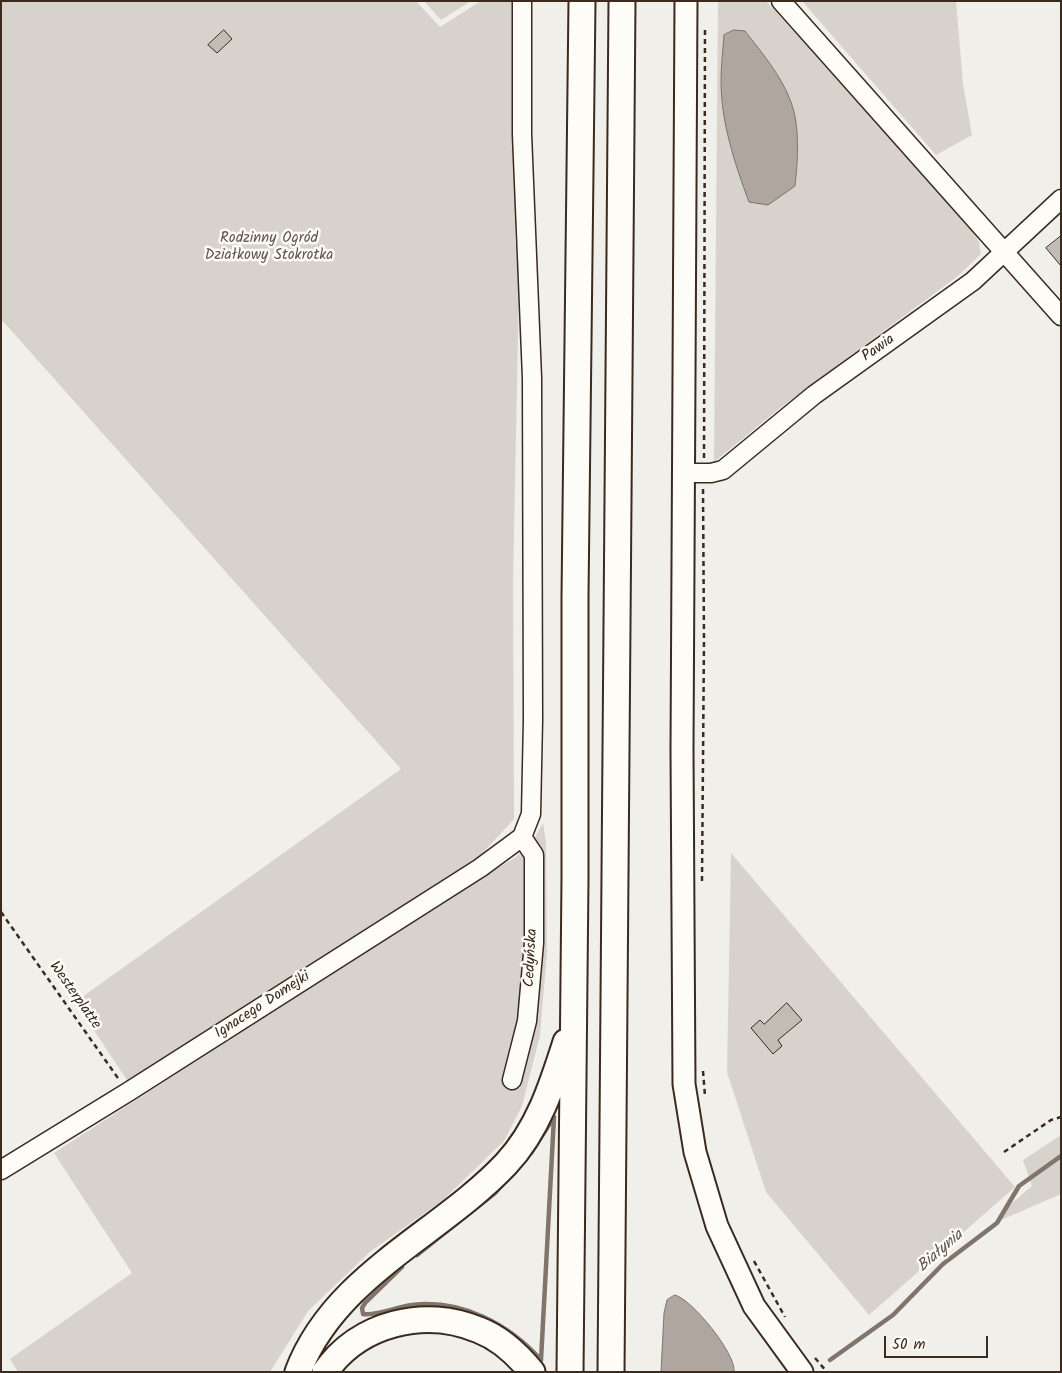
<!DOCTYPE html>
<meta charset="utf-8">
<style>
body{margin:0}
#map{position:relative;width:1062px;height:1373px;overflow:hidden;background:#f1efea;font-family:Kalam,sans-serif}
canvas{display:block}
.frame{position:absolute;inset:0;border:2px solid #3b2a1e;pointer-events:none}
.scale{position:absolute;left:884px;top:1336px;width:104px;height:22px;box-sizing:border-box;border:2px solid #3b2a1e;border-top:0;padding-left:6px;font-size:15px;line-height:18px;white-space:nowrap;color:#3b2a1e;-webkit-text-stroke:4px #fdfcf7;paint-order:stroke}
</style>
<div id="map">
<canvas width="1062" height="1373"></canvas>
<div class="frame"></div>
<div class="scale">50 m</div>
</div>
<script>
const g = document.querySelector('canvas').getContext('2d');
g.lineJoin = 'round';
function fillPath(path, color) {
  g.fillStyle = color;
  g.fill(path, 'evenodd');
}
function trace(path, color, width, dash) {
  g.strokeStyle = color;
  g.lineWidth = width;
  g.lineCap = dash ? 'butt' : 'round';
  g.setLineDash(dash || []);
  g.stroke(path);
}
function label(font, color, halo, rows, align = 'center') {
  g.font = font + ' Kalam,sans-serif';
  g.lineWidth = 5;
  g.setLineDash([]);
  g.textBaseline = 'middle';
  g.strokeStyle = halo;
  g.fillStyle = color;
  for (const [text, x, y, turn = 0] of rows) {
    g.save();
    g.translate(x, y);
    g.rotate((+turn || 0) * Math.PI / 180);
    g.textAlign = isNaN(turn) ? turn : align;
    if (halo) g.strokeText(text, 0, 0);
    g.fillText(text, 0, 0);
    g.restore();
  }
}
const green = new Path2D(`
 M1,1H416L440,27L481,1H515V235L519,286L513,581L514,819L479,857L129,1083L75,1002L401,769L1,319Z
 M424,1H471L441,20Z
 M718,1H766L970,227L979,242L981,254L958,276L780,408L714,462Z
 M802,1H956L963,84L972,135L936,155Z
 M543,823L546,844L547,953L540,1035L522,1106L504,1141L442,1201L371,1251L308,1311L270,1372H18L10,1359L132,1273L54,1153L491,871C518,858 529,850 543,823Z
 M731,853L1015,1187L869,1315L766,1192L727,1072Z
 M1061,1135V1194L1001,1220L1011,1204L1032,1186L1023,1160Z`);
const water = new Path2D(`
 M734,30L745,31C762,53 781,75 791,102C800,125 798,161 795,186L768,205L749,202C735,164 721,123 721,81C721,66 723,50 724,35Z
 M675,1295C692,1299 737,1355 734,1372H661L664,1313L667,1300Z`);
const stream = new Path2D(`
 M531,1153L554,1117L541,1360
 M417,1255L495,1193L509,1177
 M402,1267L365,1303L362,1308L363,1314C378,1316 396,1307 412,1305C461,1299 509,1324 541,1360
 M830,1360L893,1315L943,1264L997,1223L1019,1186L1061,1156`);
const building = new Path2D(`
 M224,30L232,39L217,53L208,45Z
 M1061,236V266L1046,248Z
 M787,1003L802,1020L778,1040L782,1046L773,1054L751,1028L760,1020L764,1024Z`);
const path = new Path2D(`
 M704,458L705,26
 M702,881L704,640L703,489
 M1,912L120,1081
 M703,1071L705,1096
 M1004,1152L1051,1120L1061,1117
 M754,1261L785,1317
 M815,1358L827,1372`);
const minor = new Path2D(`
 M781,1L1061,316
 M684,473H711L723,470L814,395L973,281L1061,199
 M522,837L531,814L533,720L532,378L522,134V1
 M512,1080L527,1021L534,943V855L522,837
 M1,1170L128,1092L480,868L522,837`);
const major = new Path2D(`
 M686,1L682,749L684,1084L695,1152L717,1226L754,1306L802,1372`);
const highway = new Path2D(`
 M298,1372C334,1276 440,1234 506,1164C538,1130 552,1086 566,1042
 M325,1372C359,1323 425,1307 479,1330C500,1338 518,1355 532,1372
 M570,1372L575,879V596L582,1
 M611,1372L622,1`);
const parkNames = [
 ["Rodzinny Ogród",269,239],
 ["Działkowy Stokrotka",269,256]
];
const streetNames = [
 ["Pawia",879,349,-35],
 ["Cedyńska",532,958,-87],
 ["Westerplatte",74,996,55],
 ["Ignacego Domejki",263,1006,-33]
];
const waterNames = [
 ["Białynia",941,1252,-41]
];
fillPath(green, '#d7d2cc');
fillPath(water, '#aea69f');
trace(water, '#80746b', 1);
trace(stream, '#80746b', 4.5);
fillPath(building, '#c1bcb4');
trace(building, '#3b2a1e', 1);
trace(minor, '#3b2a1e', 21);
trace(major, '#3b2a1e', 25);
trace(highway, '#3b2a1e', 29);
trace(path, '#3b2a1e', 2.5, [5, 4]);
trace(minor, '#fdfcf7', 18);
trace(major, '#fdfcf7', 21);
trace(highway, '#fdfcf7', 25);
label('15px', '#62544a', '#fdfcf7', parkNames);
label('15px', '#3b2a1e', '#fdfcf7', streetNames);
label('italic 16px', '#63554b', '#fdfcf7', waterNames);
</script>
